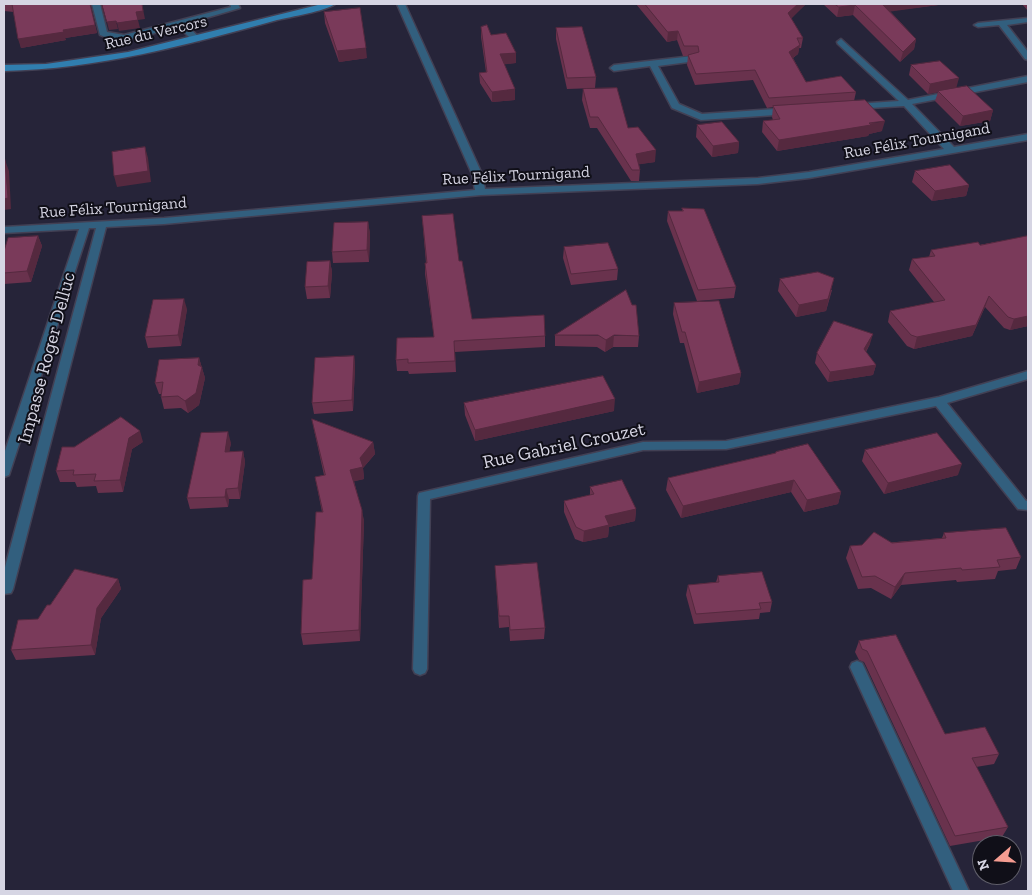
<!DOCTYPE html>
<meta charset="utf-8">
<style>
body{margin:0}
#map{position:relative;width:1032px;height:895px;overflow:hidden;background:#262439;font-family:"Zilla Slab",serif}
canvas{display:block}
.frame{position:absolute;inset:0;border:5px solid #d6d5e3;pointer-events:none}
.north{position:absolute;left:972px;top:835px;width:50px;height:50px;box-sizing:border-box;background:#100f18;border:1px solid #5f5e69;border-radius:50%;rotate:251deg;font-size:14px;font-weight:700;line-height:20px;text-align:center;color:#d6d5e3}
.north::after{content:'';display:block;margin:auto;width:18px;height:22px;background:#f59c91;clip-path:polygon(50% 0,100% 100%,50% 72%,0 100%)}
</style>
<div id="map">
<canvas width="1032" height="895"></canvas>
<div class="frame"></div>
<div class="north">N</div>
</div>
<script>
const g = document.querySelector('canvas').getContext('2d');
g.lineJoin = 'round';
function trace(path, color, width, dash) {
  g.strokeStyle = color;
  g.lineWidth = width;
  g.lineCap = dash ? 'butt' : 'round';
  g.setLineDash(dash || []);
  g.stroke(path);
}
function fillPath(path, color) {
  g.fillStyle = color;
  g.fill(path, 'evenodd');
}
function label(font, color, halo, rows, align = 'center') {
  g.font = font + ' "Zilla Slab",serif';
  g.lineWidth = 4;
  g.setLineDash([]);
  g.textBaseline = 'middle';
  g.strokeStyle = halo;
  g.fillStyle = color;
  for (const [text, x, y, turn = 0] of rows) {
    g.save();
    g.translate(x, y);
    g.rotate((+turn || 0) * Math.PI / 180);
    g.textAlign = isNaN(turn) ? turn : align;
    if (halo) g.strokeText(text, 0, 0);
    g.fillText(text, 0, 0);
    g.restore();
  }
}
const lane = new Path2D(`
 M857,661L862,663L864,667L969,891H953L850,667L852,663Z`);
const street = new Path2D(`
 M92,4H100L107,32L124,35L231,7L230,4H238L240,8L185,24L199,37V41H193L178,26C152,33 125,46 100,35Z
 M397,4H405L482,174L485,189L758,178L809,172L944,149L904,106L852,109V105L855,104L899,101L838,44L837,42L841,39L908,100L1028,76V82L912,104L954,147L1028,134V140L809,178L758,184L481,195L164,224L106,227L13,589L11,593L4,594V571L96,228H89L10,472L9,475L4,477V454L79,229L4,233V227L164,218L475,190L472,174Z
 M1028,18V22L1007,25L1028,52V60L1025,59L999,25L978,27L974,25L978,23Z
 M693,56L696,57V61L658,66L679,104L702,114L790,108L795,111L790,114L701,120L672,108L650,66L614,71L610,68L614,65Z
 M1028,371V379L947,403L1026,501L1028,500V510L1018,509L936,406L726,449L643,450L430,499L427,669L425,673L420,675L415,673L413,669L418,496L419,493L643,442L726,441L939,397Z`);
const secondary = new Path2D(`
 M322,4H335C326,11 290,17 277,20C187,45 98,69 4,71V65L46,64L128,52Z`);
const wall = new Path2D(`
 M4,4H91H90L97,33L65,38L66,40L21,48L14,12L4,11Z
 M636,4H806L791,18L803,38L801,48H799L798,54L793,58L806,82L856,92L854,101L882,131L869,134L868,136L777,151L762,132L763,121L773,120L772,117L773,107L767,108L753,80L695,85L687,65L688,56H683L677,40L667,42Z
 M823,4H946L890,11L916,39L914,49L900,62L853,15L837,17Z
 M1022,4H1028V11Z
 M324,12L367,58L339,62L325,23Z
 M481,27L491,35L516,63L504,64L515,100L492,102L480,83L479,73L486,72L481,37Z
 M556,28L596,77L595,88L567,89L556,39Z
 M911,65L956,88L993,110L990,121L960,126L935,101L938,92L928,94L909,75Z
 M583,89L628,128L655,162L639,164L640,170L639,181H631L597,128H590L582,100Z
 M697,125L739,142L738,153L712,157L696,137Z
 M915,171L969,185L966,196L932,201L912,182Z
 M682,208L736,287L734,298L697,301L667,221L668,211H682Z
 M422,216L459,261L472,319L545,336V347L455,352L456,372L409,374L408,371H397L396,360L434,337L425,274V263H426Z
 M368,222L370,234L369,262L333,263L332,252Z
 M38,236L42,246L31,282L4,284V251Z
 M1028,236V326L1010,330L1004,328L985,307L972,336L914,349L907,346L888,322L890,311L934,302L909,270L912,259L929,257L931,250L980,245Z
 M564,247L618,269L617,280L571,285L563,258Z
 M330,261L332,272L330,298L307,299L305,287Z
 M780,279L832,290L826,311L796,317L778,291Z
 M674,303L741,373L739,384L697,393L684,343H680L673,314Z
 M187,309L181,346L148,348L145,337Z
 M555,335L639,336L638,347H613L605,352L597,347L555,346Z
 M870,344L866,352L876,365L873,375L828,382L815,363L817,353Z
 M354,356L355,367L353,411L314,414L312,403Z
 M199,358L205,378L199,405L188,413L181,408L164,409L161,397V394H159L155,383Z
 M464,403L614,411L475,441L465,415Z
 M312,419L373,442L375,454L363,468L364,479L354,481L364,521L360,641L303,645L301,634L312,579L322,512L315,477L324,475L314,430Z
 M143,442L132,449L123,492L98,493L96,486L77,487L75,482H60L56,471Z
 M231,443L229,452L243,451L245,462L240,499H229L228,507L190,509L187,498Z
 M865,450L958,475L884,494L862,461Z
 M776,452L841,492L838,504L804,512L791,492L681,518L666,490L668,478L775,453Z
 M590,487L636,509L635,521L609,527L608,537L583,542L575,539L564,512V501L590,495Z
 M944,533L1021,557L1016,569L998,571L995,579L957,582L956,580L901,585L891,599L871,588L858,589L846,558L850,546L942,538Z
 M495,566L545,628L544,639L510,641L509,627L499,628Z
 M718,576L772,602L770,612L760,613L759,619L694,624L686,595L688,585L716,582Z
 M118,579L121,589L101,618L95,655L16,660L11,650L50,605Z
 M859,641L945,734L999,754L994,764L976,767L1008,827L1002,837L950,846L866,666L864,662L859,660L855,652Z`);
const shadedWall = new Path2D(`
 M142,4L145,19L138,20L136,12Z
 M798,4H806L787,23L788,13Z
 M882,4H946L880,13Z
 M855,5L853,15L837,17L839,7Z
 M138,20L140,28L119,31L117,23Z
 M116,21L118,29L109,30L107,22Z
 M95,25L97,33L65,38L66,40L21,48L18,39L63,30Z
 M678,31L677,40L667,42L668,32Z
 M916,39L914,49L900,62L903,52Z
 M800,45L798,54L787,62L789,52Z
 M366,48L367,58L339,62L337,51Z
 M516,53V63L500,65V54Z
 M959,78L956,89L928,94L930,84Z
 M515,89V100L492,102V92Z
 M993,110L990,121L960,126L963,116Z
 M885,121L882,131L869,134L868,136L777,151L779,140Z
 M739,142L738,153L712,157L713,146Z
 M145,147L148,158L151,182L117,187L114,176Z
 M656,150L655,162L635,165L636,154Z
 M5,160L9,171L11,209L4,210Z
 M969,185L966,196L932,201L935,191Z
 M368,222L370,234L369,262L367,250Z
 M38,236L42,246L31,282L27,271Z
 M330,261L332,272L330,298L328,286Z
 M834,278L826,311L796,317L799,305Z
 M989,296L985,307L972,336L914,349L917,337Z
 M184,299L187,309L181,346L178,335Z
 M1028,316V326L1010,330L1014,319Z
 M873,334L870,344L861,359L864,349Z
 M614,335L613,347L605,352L606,340Z
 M354,356L355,367L353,411L352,400Z
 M199,358L205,378L199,405L188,413L185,401L198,365Z
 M876,365L873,375L828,382L830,372Z
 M741,373L739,384L697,393L699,382Z
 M615,399L614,411L475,441V430Z
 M140,431L143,442L132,449L123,492L120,480L129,438Z
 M228,432L231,443L227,463L225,452Z
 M373,442L375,454L363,468L364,479L352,482L350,470Z
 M243,451L245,462L240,499L238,488Z
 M962,464L958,475L884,494L888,483Z
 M794,480L791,492L681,518L683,506Z
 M226,489L229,499L228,507L225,497Z
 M841,492L838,504L804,512L807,500Z
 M636,509L635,521L609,527L608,537L583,542L584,531L605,516Z
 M362,510L364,521L360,641L359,630Z
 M905,573L901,585L891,599L895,587Z
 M118,579L121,589L101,618L95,655L91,645L97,608Z`);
const building = new Path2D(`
 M7,4H90L95,25L63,30L64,32L18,39L12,4Z
 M102,4H142L143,11L136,12L138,20L117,23L116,21L107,22Z
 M645,4H798L788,13L803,38H797L800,45L789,52L806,82L841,76L856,92L769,98L755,70L696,74L688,55L699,52L698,46H684L678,31L668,32Z
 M835,4H882L916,39L903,52L855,5L839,7Z
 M360,8L366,48L337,51L324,12Z
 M487,25L491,35L506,33L516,53L500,54L515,89L492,92L479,73L487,72L481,27Z
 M582,27L596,77L567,78L556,28Z
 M940,61L959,78L930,84L911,65Z
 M967,86L993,110L963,116L938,91Z
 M617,88L628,128L638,127L656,150L636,154L640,170H632L598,117H590L583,89Z
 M865,100L885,121L869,123L871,125L779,140L763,121L780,119L773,106Z
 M722,122L739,142L713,146L697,125Z
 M145,147L148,171L114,176L112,152Z
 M5,160L8,198L4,199V161Z
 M950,165L969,185L935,191L915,171Z
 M682,208L704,209L736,287L698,290L668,211H683Z
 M453,214L459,261H462L472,319L544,315L545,336L454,341L455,361L408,363V359L396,360L397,338L434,337L425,263H427L422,216Z
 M368,222L367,250L332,252L334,223Z
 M38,236L27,271L4,273V251L8,238Z
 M1028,236V316L1014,319L1008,317L989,296L976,325L917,337L911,335L890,311L945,300L912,259L935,256L931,250L978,242L980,245Z
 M608,243L618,269L571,274L564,247Z
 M330,261L328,286L305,287L307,262Z
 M818,272L834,278L828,299L799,305L780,279Z
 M626,290L632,305H636L639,336L614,335L606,340L598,335H555Z
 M184,299L178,335L145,337L153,300Z
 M719,301L741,373L699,382L685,332H682L674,303Z
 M834,321L873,334L864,349L876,365L830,372L817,353Z
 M354,356L352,400L312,403L315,358Z
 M199,358L198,365L202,367L196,393L185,401L178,396L161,397L163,382L155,383L159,360Z
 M603,376L615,399L475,430L464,403Z
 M121,417L140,431L129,438L120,480L94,481L96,474L73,475L74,470L56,471L62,447H74Z
 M312,419L373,442L360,458L363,467L350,470L362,510L359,630L301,634L303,580L312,579L316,512H323L315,477L325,475Z
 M228,432L225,452L243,451L238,488L226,489L225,497L187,498L201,433Z
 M937,433L962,464L888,483L865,450Z
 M808,444L841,492L807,500L794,480L683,506L668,478L776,453V452Z
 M622,480L636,509L605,516L609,525L584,531L576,527L564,501L594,494L590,487Z
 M1006,528L1021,557L997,560L1000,567L962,570L961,568L905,573L895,587L875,576L862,577L850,546L862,545L874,532L892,543L946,538L944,533Z
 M537,563L545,628L510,630L509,616H499L495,566Z
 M75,569L118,579L97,608L91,645L11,650L18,620L38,619L47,605H50Z
 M762,572L772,602L759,603L761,609L696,614L688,585L719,582L718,576Z
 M896,635L945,734L985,727L999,754L972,758L1008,827L955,836L869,655L867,651L862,649L859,641Z`);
const farStreetnames = [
 ["Rue du Vercors",156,33,-13],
 ["Rue Félix Tournigand",917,141,-10],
 ["Rue Félix Tournigand",516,176,-3],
 ["Rue Félix Tournigand",113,208,-4]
];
const streetNames = [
 ["Impasse Roger Delluc",47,358,-75],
 ["Rue Gabriel Crouzet",564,446,-12]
];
trace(lane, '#424054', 3);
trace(street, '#424054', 3);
trace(secondary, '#424054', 3);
fillPath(lane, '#325f7e');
fillPath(street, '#325f7e');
fillPath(secondary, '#307eaf');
fillPath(wall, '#69324d');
fillPath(shadedWall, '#55293f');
fillPath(building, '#7a3a5a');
trace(building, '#55293f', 1);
label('16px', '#d6d5e3', '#100f18', farStreetnames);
label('19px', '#d6d5e3', '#100f18', streetNames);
</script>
